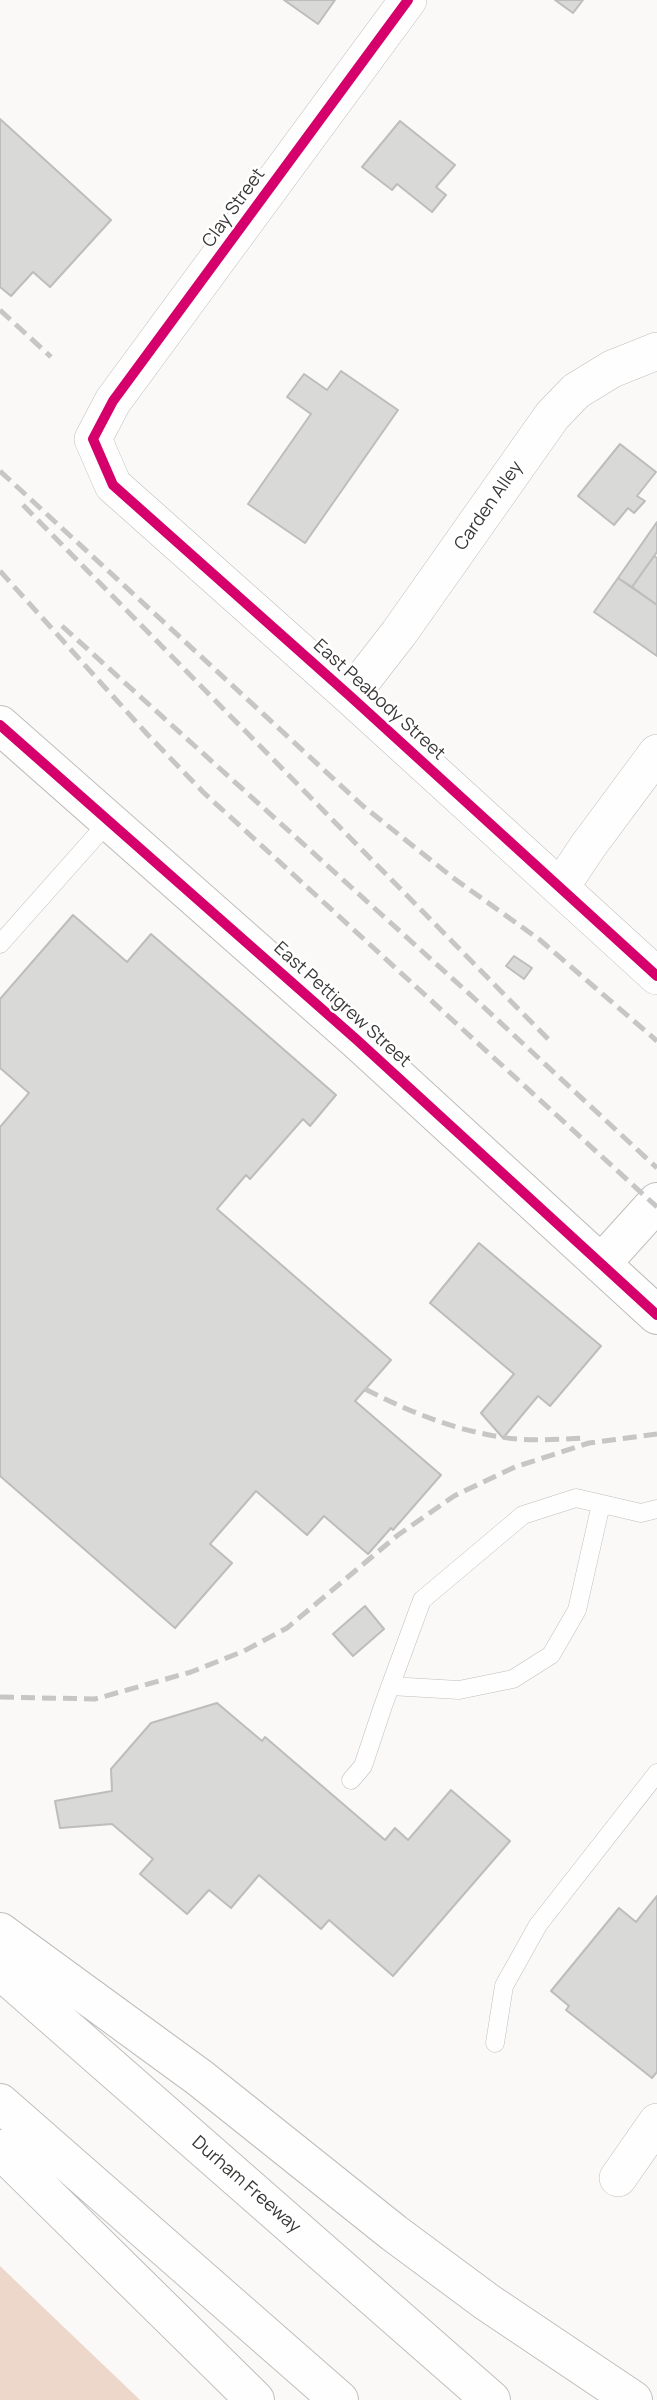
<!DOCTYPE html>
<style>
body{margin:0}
canvas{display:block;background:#fbf9f7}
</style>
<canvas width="657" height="2400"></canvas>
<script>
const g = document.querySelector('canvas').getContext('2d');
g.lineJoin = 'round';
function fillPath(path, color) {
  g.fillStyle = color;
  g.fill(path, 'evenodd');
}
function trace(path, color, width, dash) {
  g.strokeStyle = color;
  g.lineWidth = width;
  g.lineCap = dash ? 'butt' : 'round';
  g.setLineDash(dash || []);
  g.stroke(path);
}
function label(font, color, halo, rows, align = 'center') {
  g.font = font + ' Manrope,sans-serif';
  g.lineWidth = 5;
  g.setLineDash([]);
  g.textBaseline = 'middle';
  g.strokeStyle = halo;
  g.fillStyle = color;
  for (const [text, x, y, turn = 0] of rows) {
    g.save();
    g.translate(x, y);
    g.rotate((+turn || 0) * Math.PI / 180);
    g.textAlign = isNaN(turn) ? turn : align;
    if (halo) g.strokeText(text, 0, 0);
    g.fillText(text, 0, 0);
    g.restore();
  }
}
const forest = new Path2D(`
 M0,2266L140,2400H0Z`);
const building = new Path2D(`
 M284,0H335L318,24Z
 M555,0H583L573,13Z
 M0,119L111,220L50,287L33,272L11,296L0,287Z
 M400,121L455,165L436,187L446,195L432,212L397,184L392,190L362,167Z
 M341,371L398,410L305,543L248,504L311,414L287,397L304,374L327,390Z
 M620,444L656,472L637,496L645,501L634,513L628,508L614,525L578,496Z
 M657,522V552L632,587L618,578Z
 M654,556L657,558V605L632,587Z
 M618,578L657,605V656L594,612Z
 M73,915L127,962L151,934L336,1095L310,1126L303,1119L250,1179L246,1175L217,1209L391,1360L355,1401L441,1475L393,1530L391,1528L368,1554L324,1516L307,1535L256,1491L210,1544L232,1563L175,1628L0,1476V1127L29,1093L0,1068V999Z
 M514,956L532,968L524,979L506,966Z
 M479,1243L601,1346L550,1406L538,1396L503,1438L481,1413L514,1374L430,1303Z
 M365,1606L384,1629L353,1656L333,1634Z
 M217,1703L262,1741L265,1737L385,1840L395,1828L408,1840L451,1790L510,1841L393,1976L329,1920L321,1929L259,1875L231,1908L209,1890L187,1914L140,1874L153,1859L112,1824L60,1828L55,1801L112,1791L111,1769L151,1723Z
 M657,1896V2072L652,2078L566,2010L569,2006L551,1991L619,1908L636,1922Z`);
const lane = new Path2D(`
 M0,944L109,821
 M390,1686L459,1690L513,1679L551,1655L577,1610L601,1504
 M351,1780L363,1766L383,1706L422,1600L523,1515L576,1498L641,1513L657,1509
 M495,2043L504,1986L538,1925L657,1773`);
const street = new Path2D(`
 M408,0L113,401L93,439L113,485L350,696L657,976
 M350,696L399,633L552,416L576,391L612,369L657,351
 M560,888L588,846L657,753
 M618,2178L657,2122`);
const secondary = new Path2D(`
 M0,725L357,1040L657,1315
 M601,1264L657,1202`);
const highway = new Path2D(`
 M0,1932L200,2078L394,2233L487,2302L633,2400
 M0,1970L491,2400
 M0,2103L339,2400
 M0,2149L255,2400`);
const rail = new Path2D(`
 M0,310L51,357
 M0,471L363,806L452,877L540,940L657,1041
 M23,505L550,1041
 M0,571L147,734L203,792L657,1207
 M62,626L475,999L657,1168
 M365,1389C410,1412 451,1429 501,1437C529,1442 559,1439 587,1438
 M0,1697L95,1699L191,1672L244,1651L287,1628L398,1535L454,1496L515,1467L589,1443L657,1434`);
const cycleway = new Path2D(`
 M408,0L113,401L93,439L113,485L350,696L657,976
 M0,725L357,1040L657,1315`);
const streetNames = [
 ["Clay Street",234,208,-54],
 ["Carden Alley",489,506,-55],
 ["East Peabody Street",379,700,42],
 ["East Pettigrew Street",342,1005,42],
 ["Durham Freeway",246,2185,41]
];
fillPath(forest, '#edd7ca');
fillPath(building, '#d9d9d8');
trace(building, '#bdbdbd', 2);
trace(lane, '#c0bebc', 19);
trace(street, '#c0bebc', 38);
trace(secondary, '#c0bebc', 40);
trace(highway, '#c0bebc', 40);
trace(lane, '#fefefe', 18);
trace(street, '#fefefe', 37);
trace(secondary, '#fefefe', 38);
trace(highway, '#fefefe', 38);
trace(rail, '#c6c6c5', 5, [14, 7]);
trace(cycleway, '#d6006c', 10);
label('18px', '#3a3837', '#fff', streetNames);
</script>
